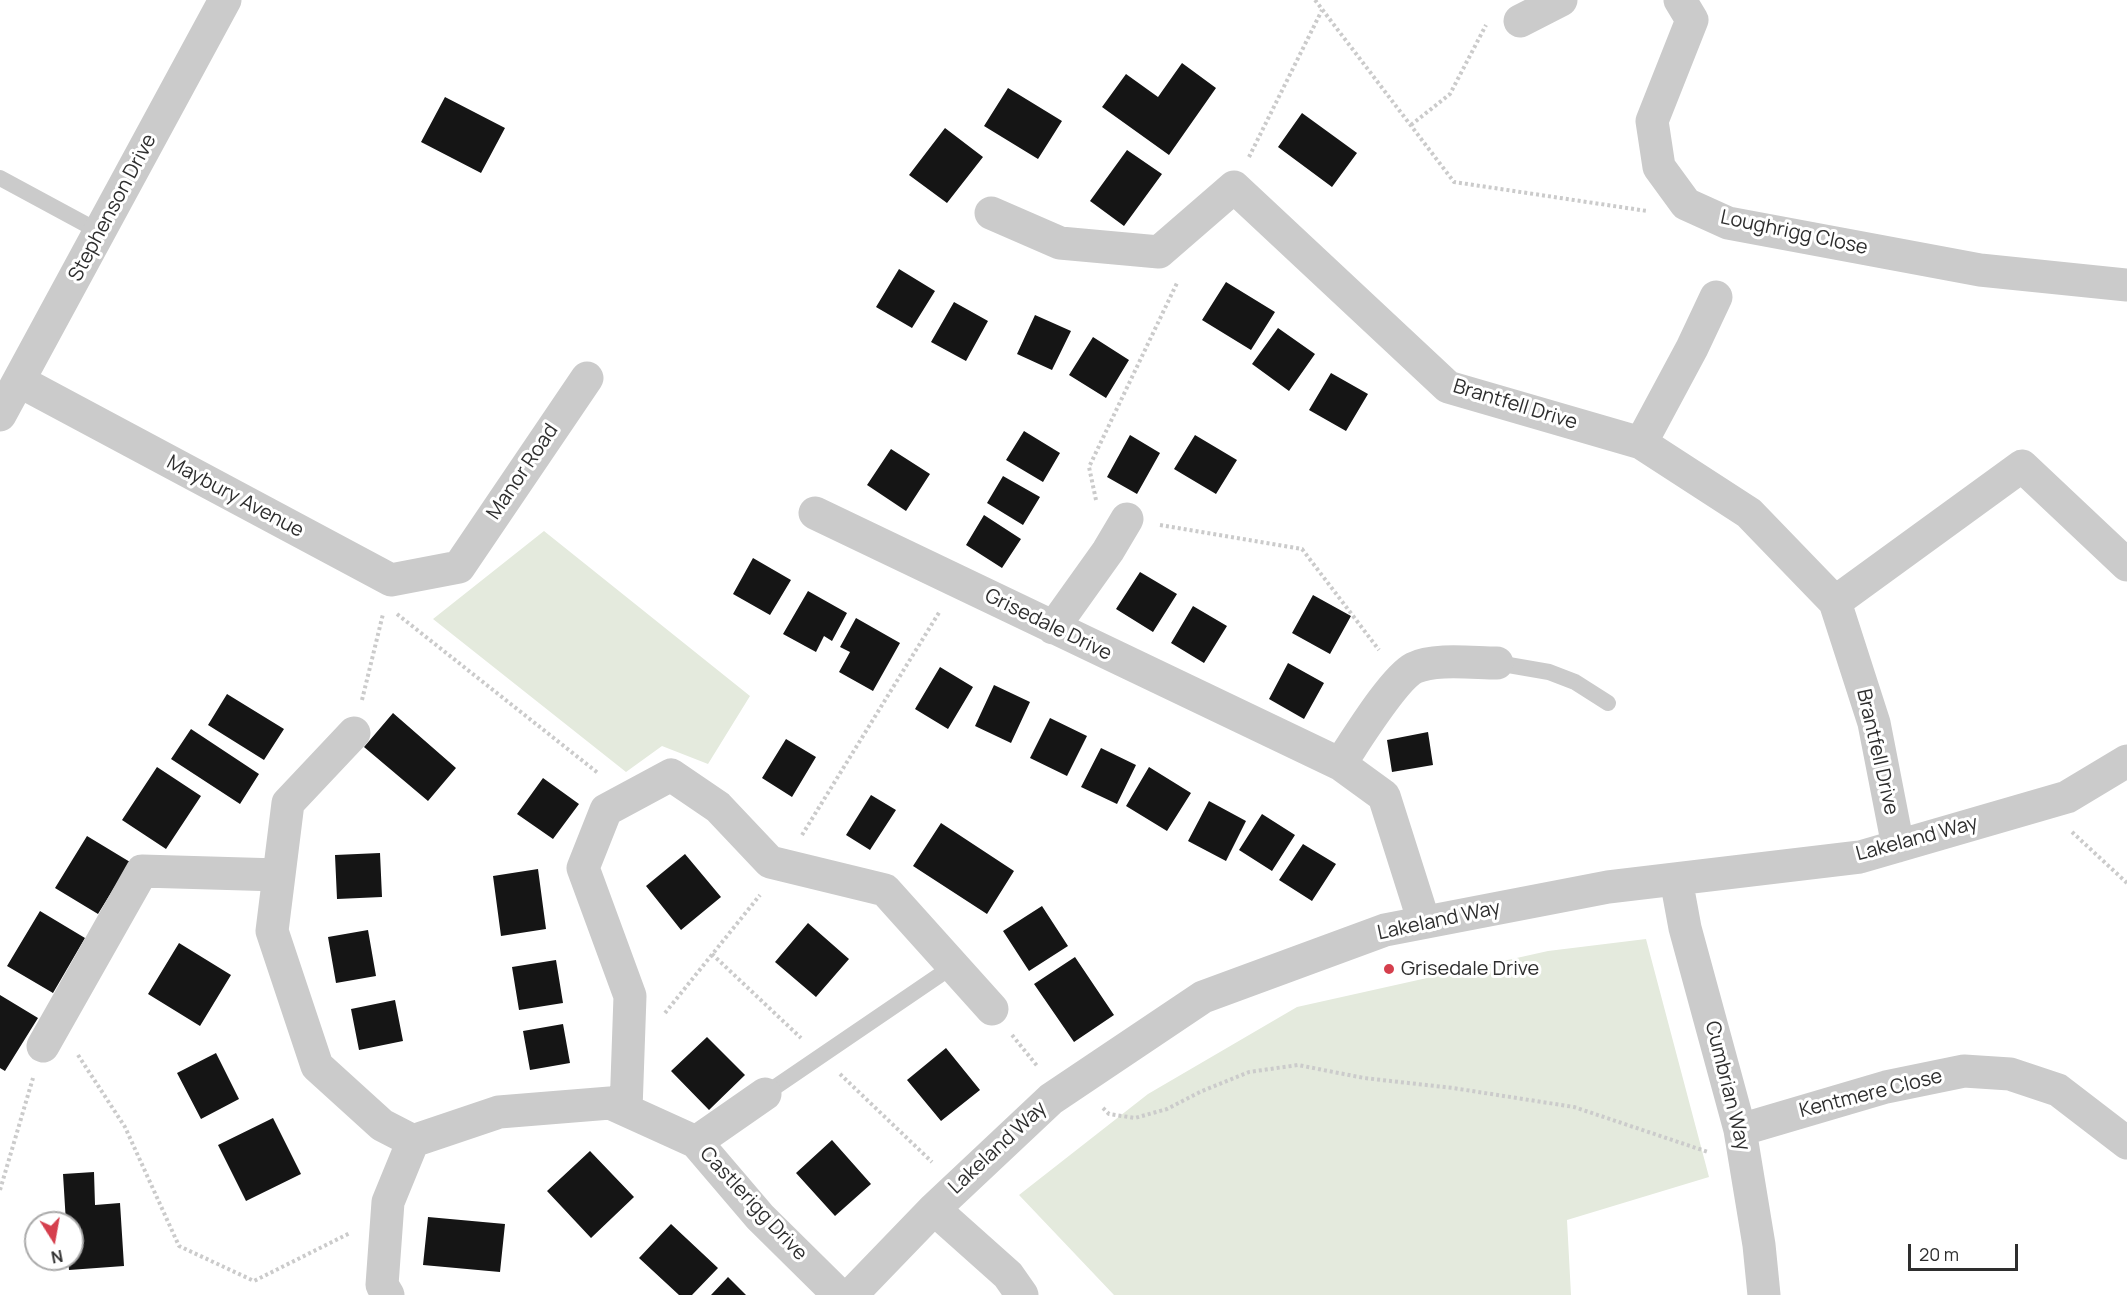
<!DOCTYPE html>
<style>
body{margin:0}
#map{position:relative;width:2127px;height:1295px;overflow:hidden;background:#fff;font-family:Manrope,sans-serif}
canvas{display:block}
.north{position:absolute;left:24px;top:1211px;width:60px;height:60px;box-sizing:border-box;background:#fff;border:2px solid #ababab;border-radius:50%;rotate:169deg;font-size:16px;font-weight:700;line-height:24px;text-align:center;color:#2e2e2e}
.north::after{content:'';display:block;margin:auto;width:21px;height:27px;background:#d53f4d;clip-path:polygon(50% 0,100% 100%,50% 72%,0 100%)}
.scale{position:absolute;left:1908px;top:1244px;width:110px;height:27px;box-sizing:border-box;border:3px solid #2e2e2e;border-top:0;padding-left:8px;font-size:18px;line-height:21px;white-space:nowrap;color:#2e2e2e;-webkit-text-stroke:4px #fff;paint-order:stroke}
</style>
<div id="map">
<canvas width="2127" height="1295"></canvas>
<div class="north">N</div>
<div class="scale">20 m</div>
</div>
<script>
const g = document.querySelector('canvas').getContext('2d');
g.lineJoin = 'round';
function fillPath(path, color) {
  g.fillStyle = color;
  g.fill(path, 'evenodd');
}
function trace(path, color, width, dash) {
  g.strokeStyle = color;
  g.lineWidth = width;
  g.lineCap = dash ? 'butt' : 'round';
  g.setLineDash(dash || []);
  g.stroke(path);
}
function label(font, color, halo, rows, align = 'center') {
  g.font = font + ' Manrope,sans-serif';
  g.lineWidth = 6;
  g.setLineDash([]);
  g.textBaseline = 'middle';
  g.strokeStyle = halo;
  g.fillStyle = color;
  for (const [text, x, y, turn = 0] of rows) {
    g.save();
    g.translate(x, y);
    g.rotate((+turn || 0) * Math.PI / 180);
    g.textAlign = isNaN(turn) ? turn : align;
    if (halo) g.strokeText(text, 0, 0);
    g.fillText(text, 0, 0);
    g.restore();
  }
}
const green = new Path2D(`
 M544,531L750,696L708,764L662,746L626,772L433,619Z
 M1646,939L1709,1177L1567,1220L1571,1295H1114L1019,1195L1148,1094L1297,1007L1548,951Z`);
const building = new Path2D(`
 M1182,63L1216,88L1169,155L1102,107L1126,74L1158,97Z
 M1008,88L1062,121L1038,159L984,126Z
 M445,97L505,128L481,173L421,142Z
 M1302,113L1357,153L1332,187L1278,147Z
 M945,128L983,157L947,203L909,175Z
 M1127,150L1162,174L1124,226L1090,201Z
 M899,269L935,291L912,328L876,307Z
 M1226,282L1275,312L1251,350L1202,320Z
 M954,302L988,321L966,361L931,342Z
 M1035,315L1071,331L1052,370L1017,354Z
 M1278,328L1315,354L1289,391L1252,364Z
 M1093,337L1129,360L1106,398L1069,375Z
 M1331,373L1368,394L1346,431L1309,410Z
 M1024,431L1060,453L1043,482L1006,460Z
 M1130,435L1160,453L1137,494L1107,477Z
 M1195,435L1237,460L1216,494L1174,469Z
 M891,449L930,474L906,511L867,485Z
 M1003,476L1040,497L1023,525L987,503Z
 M984,515L1021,539L1002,568L966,545Z
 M753,558L791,580L770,615L733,594Z
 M1140,572L1177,594L1153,632L1116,609Z
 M808,591L847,613L832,641L824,636L816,652L783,634Z
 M1313,595L1351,616L1330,654L1292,633Z
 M1193,606L1227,626L1204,663L1171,643Z
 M856,618L900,643L873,691L839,672L850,652L840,647Z
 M1288,663L1324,683L1304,719L1269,699Z
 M940,667L973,687L948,729L915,709Z
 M994,685L1030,702L1011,743L975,726Z
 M227,694L284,729L264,760L208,725Z
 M393,713L456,768L428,801L364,747Z
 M1050,718L1087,736L1067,776L1030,758Z
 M191,729L259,774L240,804L171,759Z
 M1428,732L1433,765L1392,772L1387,740Z
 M786,739L816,757L792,797L762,778Z
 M1101,748L1136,765L1117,804L1081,787Z
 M157,767L201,796L166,849L122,820Z
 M1149,767L1191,793L1167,831L1126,806Z
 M543,778L579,804L553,839L517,814Z
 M871,795L896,810L870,850L846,835Z
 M1209,801L1246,821L1226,861L1188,841Z
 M1262,814L1295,835L1272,871L1239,850Z
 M941,823L1014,871L987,914L913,866Z
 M87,836L130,862L98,914L55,888Z
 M1303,844L1336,864L1312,901L1279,880Z
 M380,853L382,897L337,899L335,855Z
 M685,854L721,897L681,930L646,886Z
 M538,869L546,929L501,936L493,876Z
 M1042,906L1068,946L1029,971L1003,931Z
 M40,911L85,938L53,993L7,966Z
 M808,923L849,959L816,997L775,962Z
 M368,930L376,976L336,983L328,937Z
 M179,943L231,975L200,1026L148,994Z
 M1075,957L1114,1015L1074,1042L1034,984Z
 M556,960L563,1003L519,1010L512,967Z
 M0,995L38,1018L5,1071L0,1068Z
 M395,1000L403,1041L359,1050L351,1009Z
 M563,1024L570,1063L530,1070L523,1031Z
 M707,1037L745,1075L709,1110L671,1071Z
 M946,1048L980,1090L941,1121L907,1080Z
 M216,1053L239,1099L201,1119L177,1073Z
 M273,1118L301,1174L246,1201L218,1145Z
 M832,1140L871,1184L835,1216L796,1173Z
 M590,1151L634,1197L591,1238L547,1191Z
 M94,1172L95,1205L120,1203L124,1266L69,1270L68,1259H72V1223H66L63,1174Z
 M428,1217L505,1224L500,1272L423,1265Z
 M671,1224L718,1268L692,1295H679L639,1258Z
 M728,1277L746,1295H711Z`);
const path = new Path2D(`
 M1315,0L1454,182L1647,211
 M1411,125L1450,94L1486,25
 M1249,157L1322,10
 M1096,500L1089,467L1177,283
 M1160,525L1302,549L1379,650
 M397,614L598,773
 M362,700L383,614
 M2072,832L2127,883
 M802,835L940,611
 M712,954L801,1038
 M665,1013L760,895
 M1012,1035L1038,1067
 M78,1055L125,1127L179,1246L254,1281L350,1233
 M840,1074L932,1162
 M1103,1108L1109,1114L1135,1118L1167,1109L1202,1091L1249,1072L1298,1065L1364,1078L1453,1088L1574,1107L1708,1152
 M0,1190L33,1078`);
const lane = new Path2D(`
 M0,178L100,232
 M1497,663L1549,672L1575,682L1608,703
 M765,1094L953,966`);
const street = new Path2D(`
 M1680,0L1692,20L1652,121L1659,167L1686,204L1728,223L1980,270L2127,285
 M1520,21L1561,0
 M991,213L1060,243L1159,252L1234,187L1448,387L1641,443L1749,513L1835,602L1874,723L1898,846
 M19,381L391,580L459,567L587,378
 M0,415L225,0
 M1641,443L1692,348L1716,297
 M815,513L1340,764L1384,796L1424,922
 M1835,602L2022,466L2127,565
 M1053,628L1108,551L1127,519
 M354,733L288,803L272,931L317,1066L382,1125L413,1141L499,1112L610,1103L696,1142L760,1217L839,1295
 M1340,764C1355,742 1393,679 1414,668C1434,658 1474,663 1497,663
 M1676,879L1685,928L1740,1130L1759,1245L1764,1295
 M43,1046L142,871L279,875
 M626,1110L630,996L583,868L606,810L671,775L718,807L770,862L885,890L992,1009
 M1740,1130L1886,1087L1964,1071L2010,1074L2058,1090L2127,1143
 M696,1142L765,1094
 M934,1209L1008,1275L1022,1295
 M388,1295L382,1285L388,1202L413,1141
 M851,1295L934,1209L1051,1099L1203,997L1385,930L1608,887L1860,857L2067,797L2127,761`);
const markers = [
 [1389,969,6,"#d53f4d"]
];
const streetNames = [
 ["Stephenson Drive",113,208,-62],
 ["Loughrigg Close",1794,233,12],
 ["Brantfell Drive",1515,405,17],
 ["Manor Road",523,472,-56],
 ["Maybury Avenue",235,497,28],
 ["Grisedale Drive",1048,625,26],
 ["Brantfell Drive",1877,752,77],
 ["Lakeland Way",1917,839,-15],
 ["Lakeland Way",1439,921,-12],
 ["Cumbrian Way",1727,1086,76],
 ["Kentmere Close",1871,1094,-14],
 ["Lakeland Way",998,1148,-43],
 ["Castlerigg Drive",753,1204,47]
];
const poiNames = [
 ["Grisedale Drive",1401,969]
];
fillPath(green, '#e4eadd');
fillPath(building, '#151515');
trace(path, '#cbcbcb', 4, [3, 3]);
trace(lane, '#cbcbcb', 16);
trace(street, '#cbcbcb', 33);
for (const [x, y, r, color] of markers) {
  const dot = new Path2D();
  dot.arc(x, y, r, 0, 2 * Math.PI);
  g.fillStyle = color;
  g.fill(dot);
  trace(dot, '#fff', 2);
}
label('20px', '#2e2e2e', '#fff', streetNames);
label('20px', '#2e2e2e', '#fff', poiNames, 'left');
</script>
